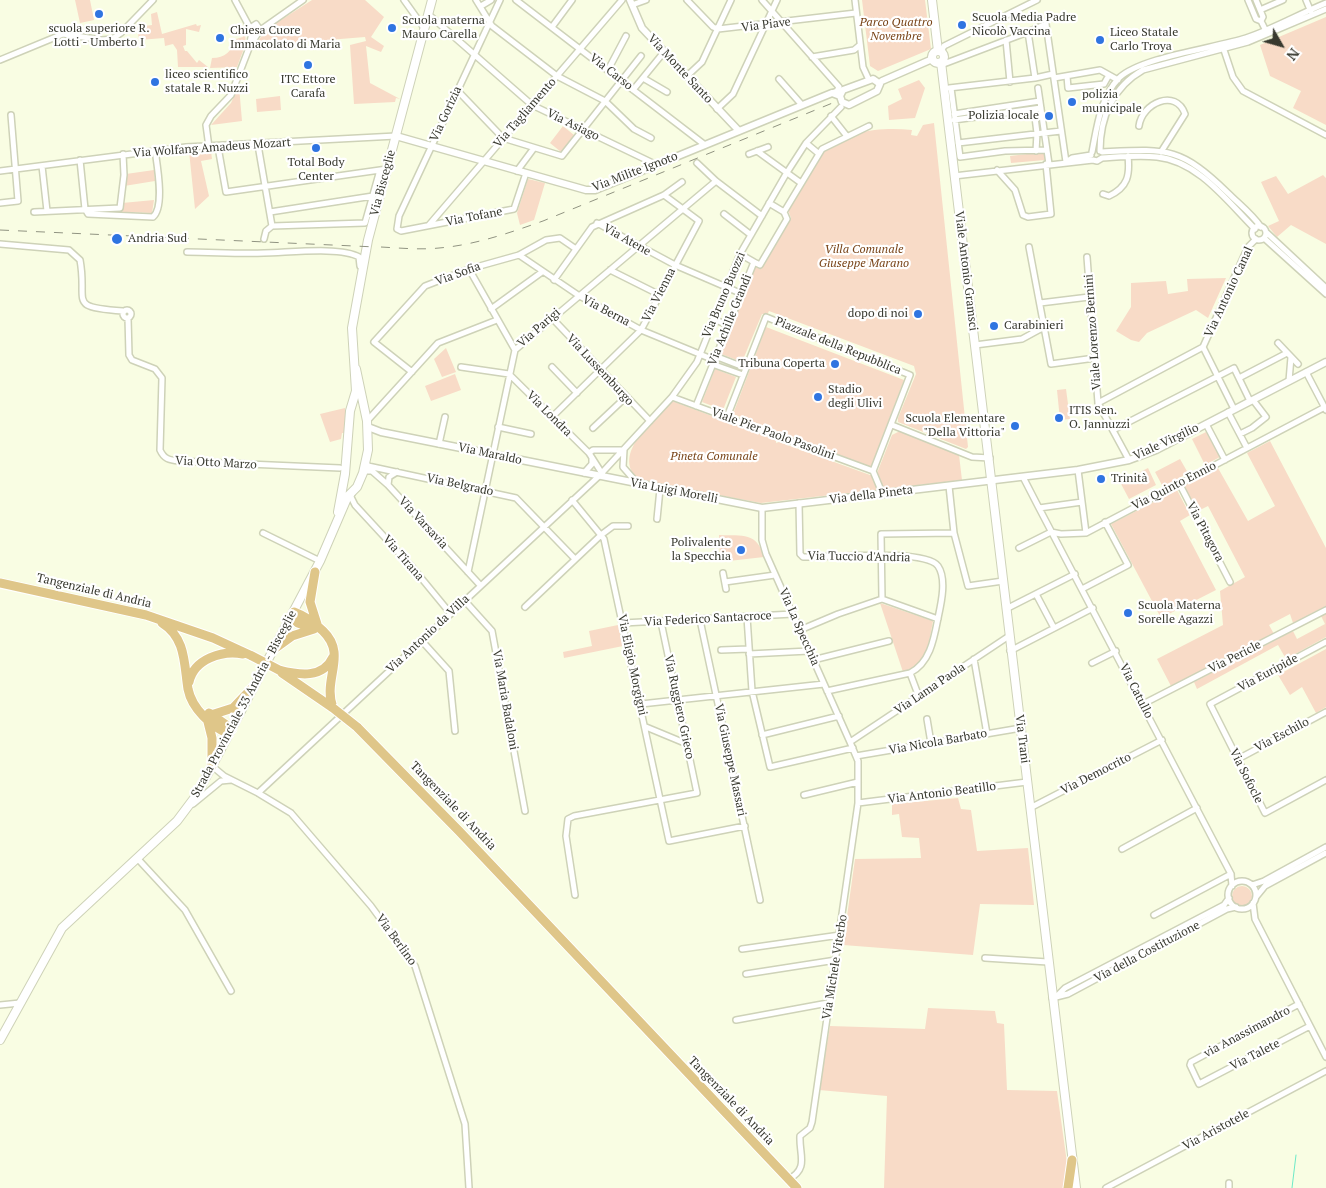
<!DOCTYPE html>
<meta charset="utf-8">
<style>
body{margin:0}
#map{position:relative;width:1326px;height:1188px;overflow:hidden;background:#f9fde3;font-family:"PT Serif",serif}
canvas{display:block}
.north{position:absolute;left:1256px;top:20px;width:50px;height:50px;-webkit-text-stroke:4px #fff;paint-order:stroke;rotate:128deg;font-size:14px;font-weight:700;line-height:20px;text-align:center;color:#38392f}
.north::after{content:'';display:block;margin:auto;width:18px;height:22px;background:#38392f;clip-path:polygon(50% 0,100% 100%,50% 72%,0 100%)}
</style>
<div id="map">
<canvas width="1326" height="1188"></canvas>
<div class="north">N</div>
</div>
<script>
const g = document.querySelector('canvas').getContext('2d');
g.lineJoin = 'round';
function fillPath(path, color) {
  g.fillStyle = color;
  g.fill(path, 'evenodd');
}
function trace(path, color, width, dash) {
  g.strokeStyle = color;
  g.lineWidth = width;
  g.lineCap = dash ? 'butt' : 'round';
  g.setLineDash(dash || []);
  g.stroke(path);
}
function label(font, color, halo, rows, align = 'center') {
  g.font = font + ' "PT Serif",serif';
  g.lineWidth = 4.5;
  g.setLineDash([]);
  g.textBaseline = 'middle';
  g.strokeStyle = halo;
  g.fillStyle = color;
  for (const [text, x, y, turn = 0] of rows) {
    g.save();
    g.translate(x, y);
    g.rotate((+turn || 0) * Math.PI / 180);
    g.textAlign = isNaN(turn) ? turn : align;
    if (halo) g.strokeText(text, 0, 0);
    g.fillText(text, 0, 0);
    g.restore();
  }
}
const green = new Path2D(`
 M75,0H90L94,20L80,23Z
 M312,0H365L384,17L371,37L384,46L381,52L366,46L370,83L400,99L396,98L395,102L354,104L350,45L366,41L365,37L254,46L267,29Z
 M862,0H925L931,49L878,71L870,66Z
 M157,12L162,34L196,24L197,26L201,25L199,32L186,29V45L183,46L185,51H187L197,63L199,60L208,67H178L177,50L173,44L165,46L164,38L139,40L137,27L152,25L151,14Z
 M1326,17V125L1293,108L1301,91L1270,76L1260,45Z
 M244,25L246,43L237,67L210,68L212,58C225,58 232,51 236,39L243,37L241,31Z
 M919,80L925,88L915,118L889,120L888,106L902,99L898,89Z
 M239,86L242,121L211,125L231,103Z
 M280,96L281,110L257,112L256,99Z
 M934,123L968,447L966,449L898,422V418L916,374L914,366L769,311L767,315L762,314L742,362L721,354L755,267L761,269L791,218L788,210C795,198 815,158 824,151C848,130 882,127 912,130L911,135L917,136L923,125Z
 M563,126L574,135L561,152L550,143Z
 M189,151H211L212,159L201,161L209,196L195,209Z
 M1044,152L1045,160L1011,163L1010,156Z
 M154,170L155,181L124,186L126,174Z
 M1323,175L1326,178V244L1291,225L1277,237L1268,226L1279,221L1261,182L1276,176L1288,194Z
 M528,179L545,183L534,220L520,225L517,213Z
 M154,200L152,213L121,212L122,203Z
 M1226,278L1208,318L1196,310L1147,333L1139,342L1131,340L1116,331L1131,307V283L1166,281L1168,294L1188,291L1187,279Z
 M766,327L904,380L871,467L733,414Z
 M446,348L456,372L442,377L434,359Z
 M715,369L736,377L723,410L702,402Z
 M455,374L461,390L431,401L425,386Z
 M1066,389L1070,419L1060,420L1057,390Z
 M672,401L776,440V443L779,442L870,475L877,473L892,435L900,431L959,455L962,480L761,503L638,480C611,453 654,421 672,401Z
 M345,408V433H342L341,439L330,442L320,414Z
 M1206,432L1220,457L1205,465L1192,439Z
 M1270,441L1326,548V606L1293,623L1290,614L1269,625L1274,634L1171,686L1157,659L1223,625L1220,591L1245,577L1208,506L1198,511L1184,486L1218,468L1248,521L1275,506L1247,453Z
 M1180,459L1188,473L1163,487L1155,472Z
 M1148,468L1156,485L1129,499L1120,482Z
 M1177,490L1190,515L1180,521L1216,590L1161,618L1111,524Z
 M719,535C743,536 757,532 764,557L720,562Z
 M880,603L933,621C929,642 927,665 903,672Z
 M1326,613V637L1286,659L1278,645L1197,689L1194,682L1293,631L1297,639L1325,624L1321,616Z
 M618,625L623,646L564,658L563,652L592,646L589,631Z
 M1326,649V707L1316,713L1302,687L1290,695L1278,675Z
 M958,798L961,809L971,810L977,851L1028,848L1034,905L980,904L973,955L843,945L855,859L921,858L919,838L902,837L899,814L892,815V804Z
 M1232 896a10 10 0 1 1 20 0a10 10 0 1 1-20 0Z
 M928,1008L995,1011L997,1023L1004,1024L1007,1090L1057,1091L1068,1170L1065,1188H884L887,1096L819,1090L830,1026L925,1029Z`);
const stream = new Path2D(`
 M1292,1188L1296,1155`);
const minor = new Path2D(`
 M235,0L250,28
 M404,0L424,28
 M476,0L492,26L557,76L605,101L634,129L651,138
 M500,0L399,216L397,229L401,231L514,209L526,173
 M516,0L705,145
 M687,0L713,27L718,29L856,13
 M762,0L839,87L837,91L832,93
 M855,0L863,67L869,80
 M1248,0L1256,19L1261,21L1267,33
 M1256,0L1263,17L1261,21
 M1306,0L1311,12
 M632,5L646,0
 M481,6L491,0
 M1260,10L1283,0
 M428,14L532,105L657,165
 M552,27L572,0
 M259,31L303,0
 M1006,40L1010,82
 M250,46L260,30L256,24L250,28L255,33
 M1223,47L1233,77L1243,91L1326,135
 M941,52L944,46L1037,0
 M812,57L854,50L860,45
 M0,60L63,34L102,40L112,39L121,33L153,0
 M941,65L1028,32
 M608,70L626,36
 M1053,74L1035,78L1028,32L1046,24L1066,162
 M687,76L702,62L731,0
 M1067,76L1068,88L1104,84L1109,75
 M643,78L667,92
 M1054,78L1100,70L1118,80
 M779,79L802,105
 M949,88L1035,78
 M951,88L960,157L1005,151L1047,150
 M1038,88L1049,164
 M457,90L503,138L562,156L641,56
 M633,90L664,52
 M717,109L733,94L777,0
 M1034,109L1037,133L1036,151
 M954,114L1040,101
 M831,116L846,135
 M954,120L1041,108
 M1139,126C1142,103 1176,88 1185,114L1161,152
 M806,143L818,153
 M958,143L1061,131
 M258,145L272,226
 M209,147L206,125L211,116L231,95L249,48L252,32
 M218,147L226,192L387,169
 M757,151L801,183
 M1100,151C1100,117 1113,87 1143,70L1248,42L1326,9
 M1092,152C1097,127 1100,98 1119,78C1141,57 1215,48 1246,38C1273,29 1299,14 1326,3
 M1102,152C1166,149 1180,146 1228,193C1239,204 1252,214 1261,227
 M749,154L768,147
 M80,160L85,209L88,214L153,217C165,207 157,165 155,150
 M1066,162L1072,158L1091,155
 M697,163L716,181L762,216
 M42,166L47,211
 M997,170L1015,190L1023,215L1028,217L1051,214L1046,164
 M0,171L186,147L396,136
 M517,171L534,148
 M954,176L1093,160L1097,161L1102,158C1120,157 1139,155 1157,157C1198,161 1227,201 1255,229
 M1103,194L1109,196C1128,187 1130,175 1128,156
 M0,203L18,201L11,115
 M769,203L784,212
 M34,212L120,208L124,175L123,154
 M270,212L373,196
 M724,214L751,235
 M597,223L675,265L740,293
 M429,225L622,0
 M1252 233a7 7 0 1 1 14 0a7 7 0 1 1-14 0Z
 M1266,232L1326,288
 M1264,238L1326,294
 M264,239L266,231L272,226L365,223L380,170
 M0,244L69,250L80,260C88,303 66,307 123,311
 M1029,247L1051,364L1095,358
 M187,252C212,252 238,254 264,253C286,253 341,246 359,257L360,266
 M740,254L754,262
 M519,255L578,295L641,330L714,360
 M1087,257L1098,403L1129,460
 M469,269L515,350
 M610,270L660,295
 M554,280L592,227L664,195L682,182
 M1040,303L1089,297
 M491,309L542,272
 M123 314a4 4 0 1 1 8 0a4 4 0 1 1-8 0Z
 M551,317L650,421
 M128,318L129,355L132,360L155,369L162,378L160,450C164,459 169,460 179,461L340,468
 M713,319L728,325
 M1278,343L1298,364
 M975,345L1022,339L1044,327
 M1203,347L1234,409
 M715,356L746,368
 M712,364L743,375
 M461,367L509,374L589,453L603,475
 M552,367L577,393
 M412,372L374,342L425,286L469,269L519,255L546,240L560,238L576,249
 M1306,372L1326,410
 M1239,378L1287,353
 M1289,381L1291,357
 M672,397C739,422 806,446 873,471L910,375L766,317L727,417
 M1098,403L1203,347L1248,247L1256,239
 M696,406L754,262L760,265L787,219L784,212L822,149L869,126
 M1228,412L1247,448
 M552,417L641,330L699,221L664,195
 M367,421L438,343L497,320
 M1206,424L1225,460
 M892,425L972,457L990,458
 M498,427L531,434
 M593,428L626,397
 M1113,430L1234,368L1250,401
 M1240,434L1252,428L1266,417L1253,400
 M439,444L445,417
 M624,450L623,467L637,483
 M589,453L593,450H624
 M366,463L368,466L516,498L575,559
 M1078,470L1086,533
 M365,471H372L388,485L480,585
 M873,471L883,495
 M584,473L592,464V458
 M1023,477L1039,508L1082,502
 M1179,483L1230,582
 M388,485L389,477L397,472
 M949,486L954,533L968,586L1003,581
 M352,493L351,497L355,505L413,568L450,613
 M572,500L604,539L669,841L745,826
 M799,503L800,554L803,557C827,558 925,548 938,566C947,579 941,604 938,618C934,639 930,663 910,673L827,691
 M762,508V540L766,554L850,742L858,761V803L812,1122L810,1128L800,1136C799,1155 809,1168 789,1179
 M1039,508L1231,874L1232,886
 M657,519L660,489
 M263,533L320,561
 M1019,548L1051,532L1061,534L1086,533L1325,407
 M468,572L515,350L716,181
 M723,573L726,589
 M725,582L775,575
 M1082,589L1128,565L1105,522
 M1036,594L1054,628
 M882,599L881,534L954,533
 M464,600L492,631L525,811
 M525,607L601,535L613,526H628
 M1006,609L1075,574
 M747,617L752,691L770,767L853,748
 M700,620L760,900
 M623,623L793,614
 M800,630L838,614L882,599L938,619
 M421,640L449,671L455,731
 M1326,642L1210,704L1265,813L1326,780
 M721,650L749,649
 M1010,651L1093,608
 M749,654L809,651
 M974,659L987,734
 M813,660L889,641
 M1092,663L1116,651
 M910,673L919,697
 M641,704L824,684
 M1143,704L1326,610
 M927,719L931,743
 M646,727L687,744
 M762,735L839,716
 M850,742L1009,636
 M856,756L1021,728
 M1238,759L1326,712
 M212,766L224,776L258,793L291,813L371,906L415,966L465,1124L469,1188
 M258,793L599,476L672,397L697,362L740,254L786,174L806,143L841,107
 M804,795L858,782
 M858,803L1027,782
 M193,804L221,781L231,780
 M1030,808L1162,740
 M1122,849L1197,808
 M137,858L185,910L231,991
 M1228 895a14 14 0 1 1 28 0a14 14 0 1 1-28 0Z
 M1252,885L1264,881L1326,847
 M575,895L566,836L568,819L574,816L697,793L661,622
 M1256,897L1265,886L1326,853
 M1253,903L1255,919L1326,1057
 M1154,915L1231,874
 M742,949L840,935
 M985,958L1048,962
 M746,974L836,960
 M1057,996L1065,988L1224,905L1229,898
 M1052,998L1068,994L1227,909L1236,907
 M1299,1004L1191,1062L1190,1065L1199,1084L1310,1026
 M0,1005L20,1003
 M736,1020L828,1003
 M1229,1183V1188
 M1106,1188L1326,1071`);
const tertiary = new Path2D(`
 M630,0L642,28L739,131
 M873,79L880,84L877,91L849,105L842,102L840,96L843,90Z
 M882,81L930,60
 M396,136L586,190H595L832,93L840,96
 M368,427L381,432L762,508L1078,470L1129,460L1156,450L1326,362`);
const secondary = new Path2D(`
 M932,0L938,51
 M932 57a6 6 0 1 1 12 0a6 6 0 1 1-12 0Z
 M941,62L1076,1188
 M338,512L345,474L350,411L356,391L352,328L368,240L432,0
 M0,1040L62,928L177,821L195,797L212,766L320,561L348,496L357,487L363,473L368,450L367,421L356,369`);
const primary = new Path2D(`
 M315,572L310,602L317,624
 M0,583L146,615L213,638L252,656
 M294,612C305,616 314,622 323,631C348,655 322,679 333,708
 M291,617L298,623L312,628
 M162,623C186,638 184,664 188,689C192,709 211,726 229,734
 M274,649L292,636L314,629
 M279,670C299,675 323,679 333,657
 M282,673L333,708
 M189,682C194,659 222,650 243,654
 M209,713L232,729
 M211,715L233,708L253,687
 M208,722L212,738V766
 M357,727L459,831L797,1188
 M1068,1188L1072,1160`);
const rail = new Path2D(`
 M0,230L376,247
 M381,247C400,248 420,250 439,248C475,245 509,233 543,221L835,102`);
const primaryBridge = new Path2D(`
 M252,656L279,670
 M333,708L357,727`);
const markers = [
 [99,14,5,"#2f74e1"],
 [962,25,5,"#2f74e1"],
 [392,28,5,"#2f74e1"],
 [220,38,5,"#2f74e1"],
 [1100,40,5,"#2f74e1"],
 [308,65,5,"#2f74e1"],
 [155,82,5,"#2f74e1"],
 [1072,102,5,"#2f74e1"],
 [1049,116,5,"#2f74e1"],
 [316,148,5,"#2f74e1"],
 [117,239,6,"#2f74e1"],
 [918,314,5,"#2f74e1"],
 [994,326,5,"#2f74e1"],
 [835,364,5,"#2f74e1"],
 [818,397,5,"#2f74e1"],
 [1059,418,5,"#2f74e1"],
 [1015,426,5,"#2f74e1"],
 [1101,479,5,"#2f74e1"],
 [741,550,5,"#2f74e1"],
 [1128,613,5,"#2f74e1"]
];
const poiNames = [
 ["Scuola Media Padre",972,18],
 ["Nicolò Vaccina",972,32],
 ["Scuola materna",402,21],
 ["Mauro Carella",402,35],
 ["scuola superiore R.",99,29,"center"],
 ["Lotti - Umberto I",99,43,"center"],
 ["Chiesa Cuore",230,31],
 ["Immacolato di Maria",230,45],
 ["Liceo Statale",1110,33],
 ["Carlo Troya",1110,47],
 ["liceo scientifico",165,75],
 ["statale R. Nuzzi",165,89],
 ["ITC Ettore",308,80,"center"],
 ["Carafa",308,94,"center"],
 ["polizia",1082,95],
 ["municipale",1082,109],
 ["Polizia locale",1039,116,"right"],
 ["Total Body",316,163,"center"],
 ["Center",316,177,"center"],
 ["Andria Sud",128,239],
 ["dopo di noi",908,314,"right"],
 ["Carabinieri",1004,326],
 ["Tribuna Coperta",825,364,"right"],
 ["Stadio",828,390],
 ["degli Ulivi",828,404],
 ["ITIS Sen.",1069,411],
 ["O. Jannuzzi",1069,425],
 ["Scuola Elementare",1005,419,"right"],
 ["\"Della Vittoria\"",1005,433,"right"],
 ["Trinità",1111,479],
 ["Polivalente",731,543,"right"],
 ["la Specchia",731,557,"right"],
 ["Scuola Materna",1138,606],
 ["Sorelle Agazzi",1138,620]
];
const parkNames = [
 ["Parco Quattro",896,23],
 ["Novembre",896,37],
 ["Villa Comunale",864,250],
 ["Giuseppe Marano",864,264],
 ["Pineta Comunale",714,457]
];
const streetNames = [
 ["Via Piave",766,25,-7],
 ["Via Monte Santo",680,69,47],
 ["Via Carso",611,72,38],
 ["Via Tagliamento",525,113,-49],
 ["Via Gorizia",446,114,-65],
 ["Via Asiago",573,125,26],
 ["Via Wolfang Amadeus Mozart",212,148,-4],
 ["Via Milite Ignoto",635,172,-21],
 ["Via Bisceglie",383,183,-75],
 ["Via Tofane",474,217,-11],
 ["Via Atene",627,240,29],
 ["Viale Antonio Gramsci",966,271,83],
 ["Via Sofia",458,274,-20],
 ["Via Antonio Canal",1229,292,-65],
 ["Via Vienna",659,295,-63],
 ["Via Bruno Buozzi",724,295,-67],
 ["Via Berna",606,311,28],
 ["Via Achille Grandi",730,320,-68],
 ["Via Parigi",539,328,-41],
 ["Viale Lorenzo Bernini",1093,332,-94],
 ["Piazzale della Repubblica",838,346,22],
 ["Via Lussemburgo",600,370,47],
 ["Via Londra",549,414,45],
 ["Viale Pier Paolo Pasolini",773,434,20],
 ["Viale Virgilio",1166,442,-25],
 ["Via Maraldo",490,454,12],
 ["Via Otto Marzo",216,463,3],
 ["Via Belgrado",460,485,12],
 ["Via Quinto Ennio",1174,486,-27],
 ["Via Luigi Morelli",674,491,11],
 ["Via della Pineta",871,495,-7],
 ["Via Varsavia",423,523,47],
 ["Via Pitagora",1205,532,62],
 ["Via Tuccio d'Andria",859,557,1],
 ["Via Tirana",403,558,49],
 ["Tangenziale di Andria",94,591,13],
 ["Via Federico Santacroce",708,619,-3],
 ["Via La Specchia",799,627,66],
 ["Via Antonio da Villa",428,634,-43],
 ["Via Pericle",1235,657,-27],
 ["Via Eligio Morgigni",632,665,78],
 ["Via Euripide",1268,673,-28],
 ["Via Lama Paola",930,689,-34],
 ["Via Catullo",1136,691,63],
 ["Via Maria Badaloni",505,700,80],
 ["Strada Provinciale 33 Andria - Bisceglie",244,704,-62],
 ["Via Ruggiero Grieco",679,707,78],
 ["Via Eschilo",1282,735,-28],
 ["Via Trani",1022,739,83],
 ["Via Nicola Barbato",938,742,-10],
 ["Via Giuseppe Massari",730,760,78],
 ["Via Democrito",1096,774,-27],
 ["Via Sofocle",1246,776,63],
 ["Via Antonio Beatillo",942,793,-7],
 ["Tangenziale di Andria",453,806,46],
 ["Via Berlino",396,940,54],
 ["Via della Costituzione",1147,952,-28],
 ["Via Michele Viterbo",835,967,-81],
 ["via Anassimandro",1247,1032,-28],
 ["Via Talete",1255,1055,-27],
 ["Tangenziale di Andria",731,1101,46],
 ["Via Aristotele",1216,1130,-28]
];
fillPath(green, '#f8dbc7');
trace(stream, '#6de9c7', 1);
trace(minor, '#ced2b8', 8);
trace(tertiary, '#ced2b8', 9);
trace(secondary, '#ced2b8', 10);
trace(primary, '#fff', 11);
trace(minor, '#fff', 5);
trace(tertiary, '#fff', 6);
trace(secondary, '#fff', 8);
trace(primary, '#dfc689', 9);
trace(rail, '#909381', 1, [9, 9]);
trace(primaryBridge, '#fff', 11, []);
trace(primaryBridge, '#dfc689', 9);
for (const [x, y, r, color] of markers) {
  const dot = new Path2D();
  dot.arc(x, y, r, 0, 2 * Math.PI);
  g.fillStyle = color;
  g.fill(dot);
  trace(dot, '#fff', 2);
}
label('12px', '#38392f', '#fff', poiNames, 'left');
label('italic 12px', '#794519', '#fff', parkNames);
label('12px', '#38392f', '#fff', streetNames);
</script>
